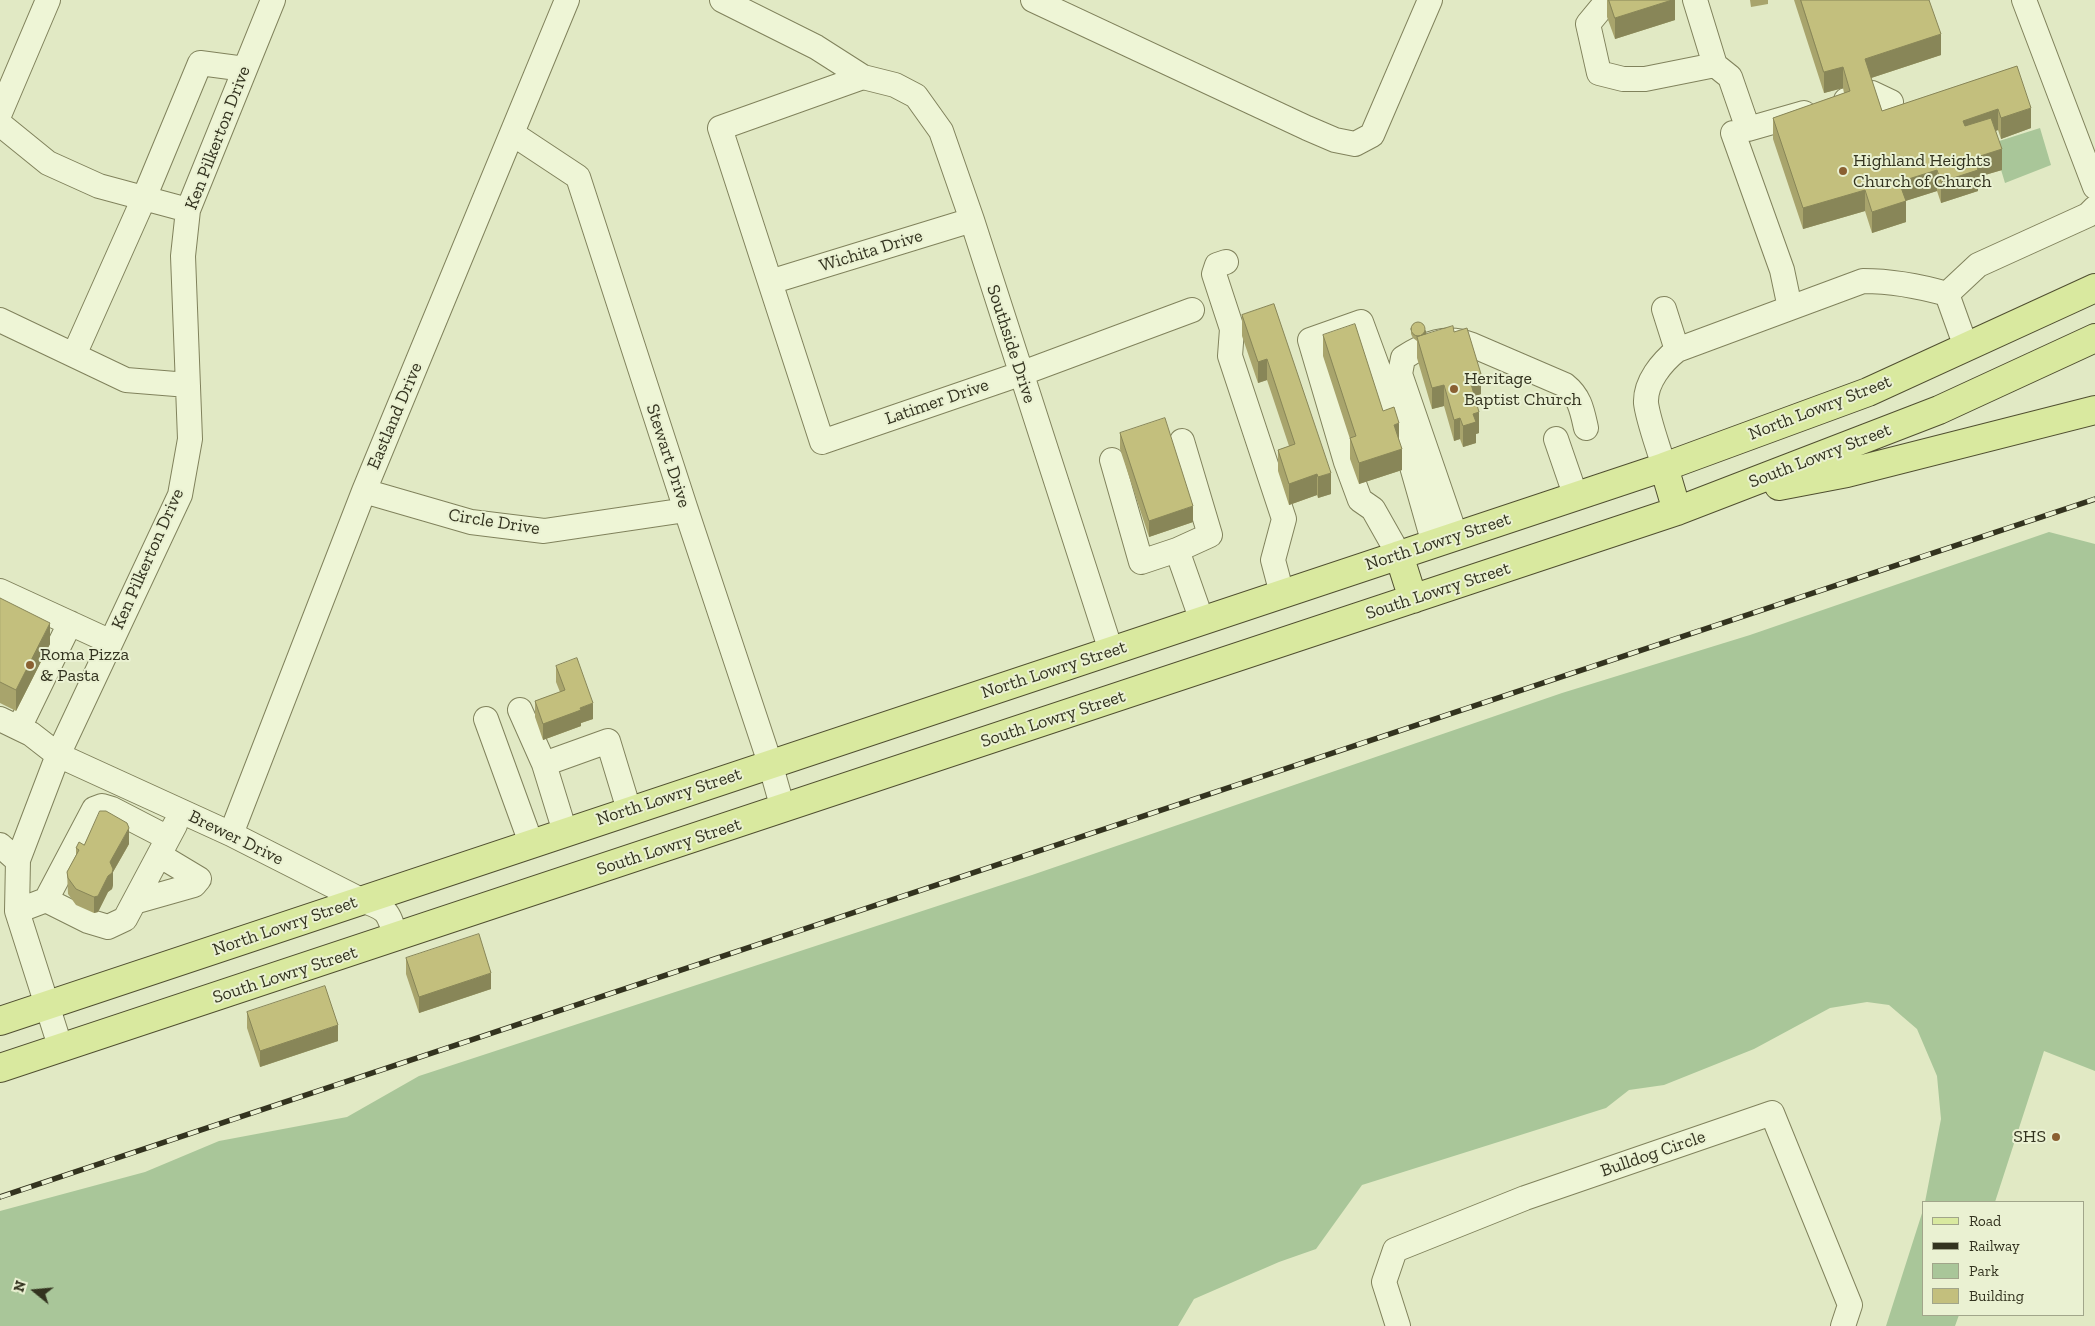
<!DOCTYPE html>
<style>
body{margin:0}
#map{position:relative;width:2095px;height:1326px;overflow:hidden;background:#e1e9c4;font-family:"Zilla Slab",serif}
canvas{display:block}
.legend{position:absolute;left:1922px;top:1201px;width:162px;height:115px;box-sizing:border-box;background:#eaf1d2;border:1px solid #a1a58a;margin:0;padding:6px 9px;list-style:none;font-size:15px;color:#33331f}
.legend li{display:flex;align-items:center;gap:10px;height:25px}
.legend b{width:25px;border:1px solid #a1a58a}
.north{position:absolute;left:10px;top:1266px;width:50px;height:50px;-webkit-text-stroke:4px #eaf1d2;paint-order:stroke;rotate:287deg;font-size:14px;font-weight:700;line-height:20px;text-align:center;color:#33331f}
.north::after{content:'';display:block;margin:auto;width:18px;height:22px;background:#33331f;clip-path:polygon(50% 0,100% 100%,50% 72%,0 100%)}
</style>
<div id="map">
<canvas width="2095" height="1326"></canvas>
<ul class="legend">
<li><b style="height:6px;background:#d9e99f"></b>Road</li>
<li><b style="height:6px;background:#33331f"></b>Railway</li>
<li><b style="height:14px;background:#a9c699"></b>Park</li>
<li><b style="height:14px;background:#c3bf7d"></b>Building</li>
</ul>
<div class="north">N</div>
</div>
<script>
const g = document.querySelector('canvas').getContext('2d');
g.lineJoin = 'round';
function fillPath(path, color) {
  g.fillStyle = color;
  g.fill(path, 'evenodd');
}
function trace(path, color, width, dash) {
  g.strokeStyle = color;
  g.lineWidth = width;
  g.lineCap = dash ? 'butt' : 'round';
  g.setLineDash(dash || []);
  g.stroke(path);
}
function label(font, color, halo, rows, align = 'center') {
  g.font = font + ' "Zilla Slab",serif';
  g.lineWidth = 4;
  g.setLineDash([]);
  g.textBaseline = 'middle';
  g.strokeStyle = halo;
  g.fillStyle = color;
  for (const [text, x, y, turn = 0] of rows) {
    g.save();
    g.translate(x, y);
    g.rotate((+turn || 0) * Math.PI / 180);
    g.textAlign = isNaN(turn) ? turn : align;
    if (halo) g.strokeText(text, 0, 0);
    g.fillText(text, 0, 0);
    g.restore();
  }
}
const green = new Path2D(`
 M2040,128L2051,165L2005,183L1993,143Z
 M2049,532L2095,544V1071L2044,1051L1995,1202H1925L1941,1119L1937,1076L1917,1029L1889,1005L1867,1002L1830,1008L1754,1049L1664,1085L1629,1090L1606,1108L1362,1185L1316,1249L1279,1262L1194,1299L1178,1326H0V1211L145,1172L219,1141L347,1117L419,1076L1032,875L1562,693L1750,635Z
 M1924,1207V1315H1959L1955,1326H1886Z`);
const minor = new Path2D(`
 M722,0L816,47L863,77
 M1033,0L1307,128L1335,140L1355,144L1372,135L1430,0
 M1619,0L1602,7L1588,24L1599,73L1623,79H1645L1715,65
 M1695,0L1715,65L1730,77L1748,129L1804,113
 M2024,0L2095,187
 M1846,100L1872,93L1891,102
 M0,113L48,0
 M0,124L48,163L99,186L188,210
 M1733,133L1782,270L1790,308
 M513,134L578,177L686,510L770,763L783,809
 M1226,262L1217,265L1214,274L1232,329L1230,356L1284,519L1273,560L1282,594
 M770,282L972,220
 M1947,294L1978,265L2088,215L2095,208
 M1947,294L1966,347
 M1664,309L1677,350
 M0,320L126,380L188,385
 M74,355L144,198L200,63L245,69
 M1556,439L1576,497
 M1112,460L1141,562L1177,550L1202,621
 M1664,467C1659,449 1648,420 1646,403C1645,382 1662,362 1677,350L1863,281C1892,281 1919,286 1947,294
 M364,491L471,522L544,531L686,510
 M1456,537L1400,374L1403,358C1426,343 1446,335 1472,345L1565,385C1580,397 1582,410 1586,428
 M1177,550L1210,535L1182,441
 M1399,555L1373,509L1360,500L1346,462L1310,340L1361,322L1405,442L1434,544
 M0,591L111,642
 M1111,651L972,220L941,131L916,96L895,85L863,77L720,128L822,442L1020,374L1192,310
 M520,710L544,764L565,832
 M0,719L31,734L58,755L231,834L361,900C388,909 388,911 396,938
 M486,719L531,843
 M19,728L70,623
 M544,764L608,741L629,810
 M231,834L364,491L567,0
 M0,845L18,861
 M46,900L88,921L108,927L125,919L175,825
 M134,902L194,885L199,879L159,855
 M17,911L46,900L94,809L102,806L112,809L168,838
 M61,1049L17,911L18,860L58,755L180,495L190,439L183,256L188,210L273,0
 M1398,1326L1384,1282L1395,1250L1525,1198L1772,1113L1850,1305L1843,1326`);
const major = new Path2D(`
 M1664,467L1677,511
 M1779,486L1847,473L2095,410
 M1399,555L1413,599
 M0,1021L1664,467L1868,392L2095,288
 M0,1068L1677,511L1939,410L2095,338`);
const rail = new Path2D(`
 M0,1197L2095,499`);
const wall = new Path2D(`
 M1607,0H1675V20L1615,39L1607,17Z
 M1750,0H1768V4L1751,7Z
 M1794,0H1929L1941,55L1871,78L1882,111L2017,66L2031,128L2001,139L1998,130L1996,131L2002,170L1978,177V191L1941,203L1937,191L1905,201L1906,222L1872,233L1865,211L1803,229L1773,139V118L1844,93L1843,88L1824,93Z
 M1274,304L1331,494L1318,498L1317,495L1289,505L1278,471V450L1289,446L1267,380L1258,383L1242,336V315Z
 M1411,328L1426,334L1454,332L1481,394L1475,396L1479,433L1476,434V443L1463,447L1460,439L1454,441L1444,406L1432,409L1417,358V341L1413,338L1411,334Z
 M1323,335L1399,442L1402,470L1359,484L1350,459V439L1323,356Z
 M1120,433L1193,522L1149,537L1120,449Z
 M0,598L50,644L16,711L0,703Z
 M556,666L593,719L581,723V726L543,740L535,717V701L560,692L556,682Z
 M129,844L113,872V885L112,889L108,892L98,912L94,913L76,905L68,894L67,872L76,855V848L84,845Z
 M406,958L491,989L419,1013L406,974Z
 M247,1012L338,1041L260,1067L247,1028Z`);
const shadedWall = new Path2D(`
 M1672,0H1675V20L1615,39V18Z
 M1941,34V55L1865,80V59Z
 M1843,67V88L1824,93V72Z
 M2031,108V128L2001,139V118Z
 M1998,109V130L1963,142V121Z
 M2002,149V170L1978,177V191L1941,203V182L1974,158Z
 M1937,170V191L1899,203V182Z
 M1865,190V211L1803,229V208Z
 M1906,201V222L1872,233V212Z
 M1426,330V335L1417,337V341V336Z
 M1267,359V380L1258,383V362Z
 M1481,374V394L1469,398V377Z
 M1444,385V406L1432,409V388Z
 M1479,412V433L1476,434V443L1463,447V426L1473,414Z
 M1460,418V439L1454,441V420Z
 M1399,423V444L1394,425Z
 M1402,449V470L1359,484V463Z
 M1331,473V494L1318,498V477Z
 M1317,474V495L1289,505V484Z
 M1193,506V522L1149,537V521Z
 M50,623V644L16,711V690Z
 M593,703V719L581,723V726L543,740V724L580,708Z
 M129,828V844L113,872V885L112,889L108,892L98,912L94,913V897L108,876L110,862Z
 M491,973V989L419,1013V997Z
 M338,1025V1041L260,1067V1051Z`);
const building = new Path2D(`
 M1609,0H1672L1615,18Z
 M1801,0H1929L1941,34L1865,59L1882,111L2017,66L2031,108L2001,118L1998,109L1963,121L1965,126L1991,118L2002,149L1974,158L1978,170L1941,182L1937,170L1899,182L1906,201L1872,212L1865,190L1803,208L1773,118L1850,91L1843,67L1824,72Z
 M1274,304L1331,473L1318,477L1317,474L1289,484L1278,450L1295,444L1267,359L1258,362L1242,315Z
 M1411 329a7 7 0 1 1 14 0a7 7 0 1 1-14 0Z
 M1355,324L1383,411L1394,407L1399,423L1394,425L1402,449L1359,463L1350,438L1356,436L1323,335Z
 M1453,326L1454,332L1467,328L1481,374L1469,377L1479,412L1473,414L1476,422L1463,426L1460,418L1454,420L1444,385L1432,388L1417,337Z
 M1165,418L1193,506L1149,521L1120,433Z
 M0,598L50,623L16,690L0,682Z
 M577,658L593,703L580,708L581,710L543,724L535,701L565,690L556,666Z
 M100,811H106L127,823L129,828L110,862L113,869L112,873L108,876L98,896L94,897L76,889L68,878L67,872L79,850L76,848L79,842L84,845Z
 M479,934L491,973L419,997L406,958Z
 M325,986L338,1025L260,1051L247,1012Z`);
const markers = [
 [1843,171,5,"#8a6032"],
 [1454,389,5,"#8a6032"],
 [30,665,5,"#8a6032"],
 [2056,1137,5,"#8a6032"]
];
const streetNames = [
 ["Ken Pilkerton Drive",218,138,-69],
 ["Wichita Drive",871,251,-17],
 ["Southside Drive",1011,344,72],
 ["Latimer Drive",937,402,-19],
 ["North Lowry Street",1820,408,-21],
 ["Eastland Drive",395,416,-67],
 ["Stewart Drive",668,456,72],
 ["South Lowry Street",1820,456,-21],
 ["Circle Drive",494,522,9],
 ["North Lowry Street",1438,542,-18],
 ["Ken Pilkerton Drive",148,559,-66],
 ["South Lowry Street",1438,591,-18],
 ["North Lowry Street",1054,670,-18],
 ["South Lowry Street",1053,719,-18],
 ["North Lowry Street",669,797,-18],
 ["Brewer Drive",236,838,26],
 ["South Lowry Street",669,847,-18],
 ["North Lowry Street",285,926,-19],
 ["South Lowry Street",285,975,-18],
 ["Bulldog Circle",1653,1154,-19]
];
const poiNames = [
 ["Highland Heights",1853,161],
 ["Church of Church",1853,182],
 ["Heritage",1464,379],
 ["Baptist Church",1464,400],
 ["Roma Pizza",40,655],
 ["& Pasta",40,676],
 ["SHS",2046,1137,"right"]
];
fillPath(green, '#a9c699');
trace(minor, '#80825c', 26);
trace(major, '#504f30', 30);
trace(minor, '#eef5d6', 24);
trace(major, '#d9e99f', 28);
trace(rail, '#33331f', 5.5);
trace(rail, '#eaf1d2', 4, [11]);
fillPath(wall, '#a8a46c');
fillPath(shadedWall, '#888658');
fillPath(building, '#c3bf7d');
trace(building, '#888658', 1);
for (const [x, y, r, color] of markers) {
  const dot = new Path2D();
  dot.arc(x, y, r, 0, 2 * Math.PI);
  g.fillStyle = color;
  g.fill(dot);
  trace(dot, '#eaf1d2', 2);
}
label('18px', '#33331f', '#eaf1d2', streetNames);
label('18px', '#33331f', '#eaf1d2', poiNames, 'left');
</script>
